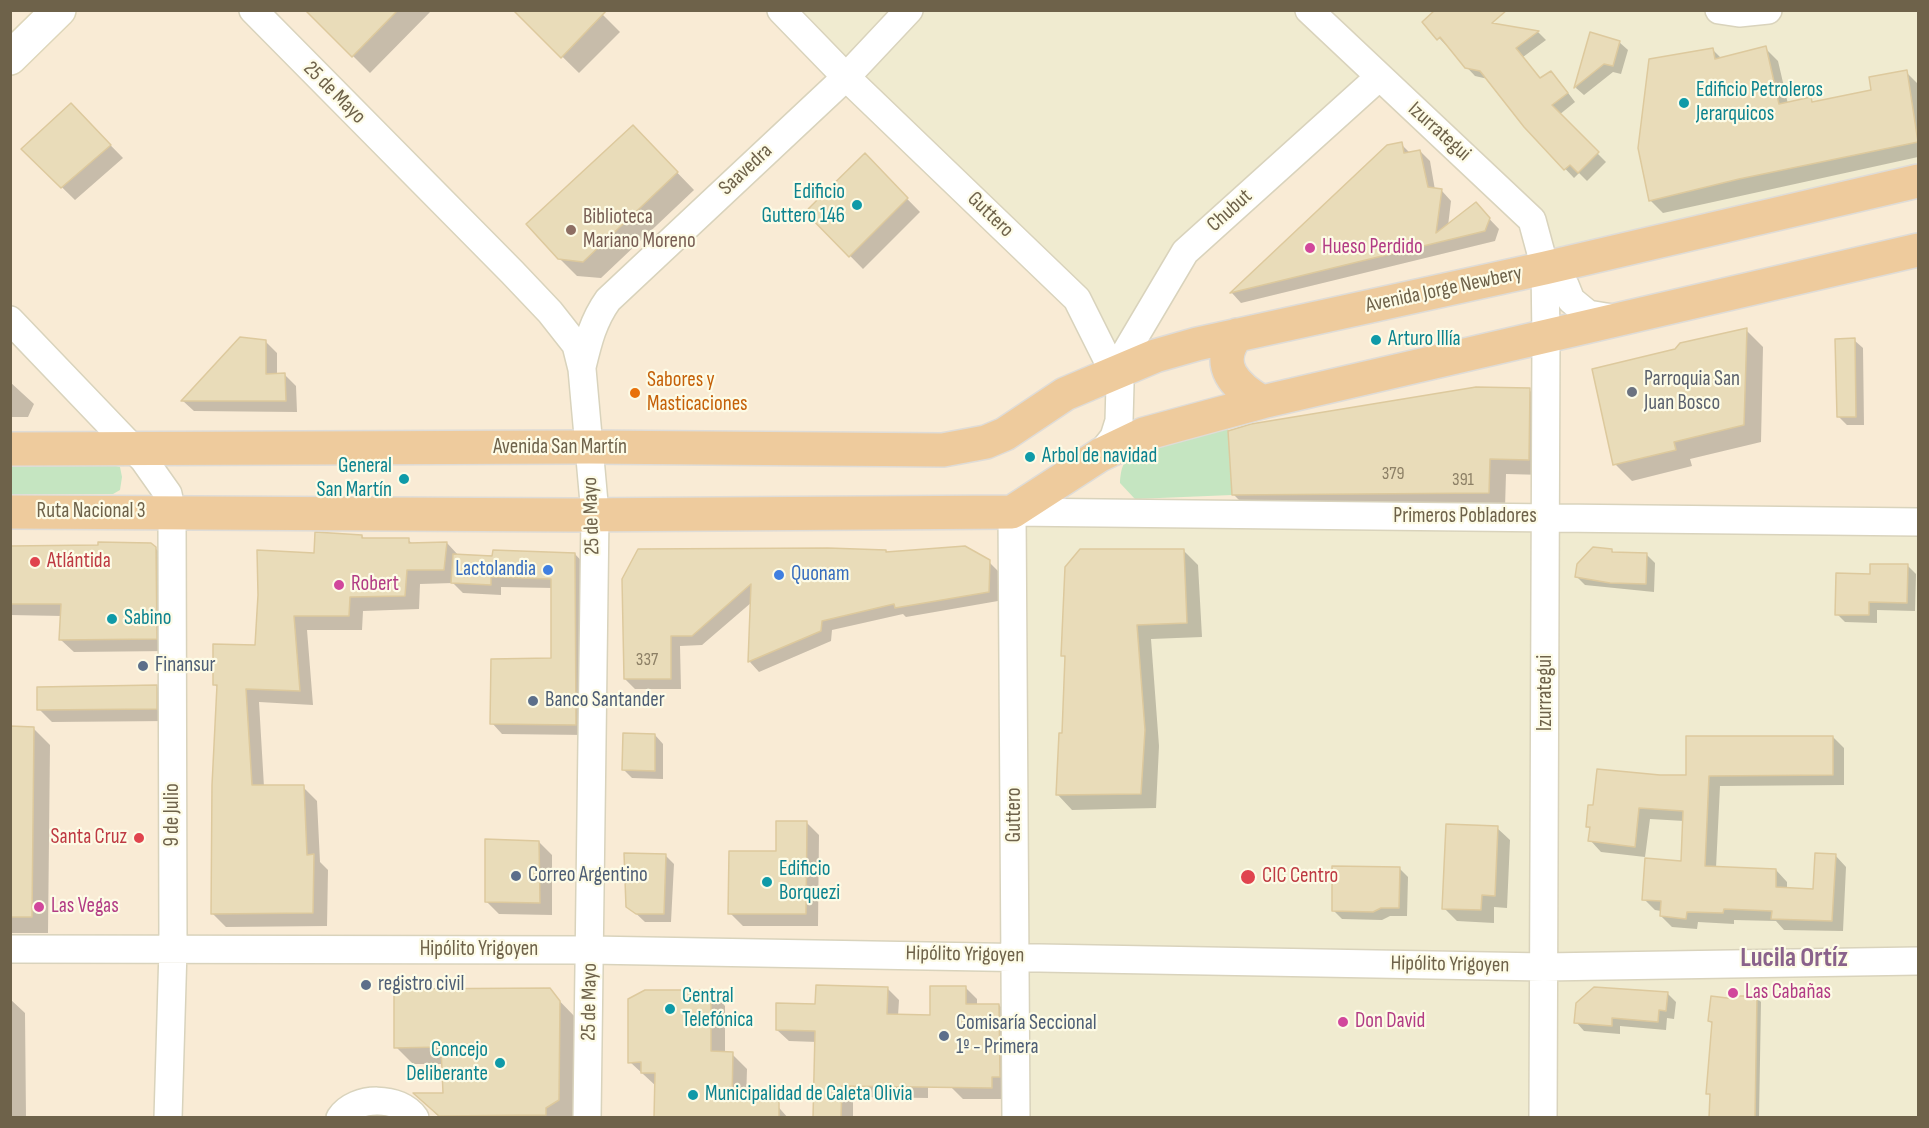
<!DOCTYPE html>
<meta charset="utf-8">
<style>
body{margin:0}
#map{position:relative;width:1929px;height:1128px;overflow:hidden;background:#f9f7e1;font-family:"Sofia Sans Condensed",sans-serif}
canvas{display:block}
.frame{position:absolute;inset:0;border:12px solid #6e624a;pointer-events:none}
</style>
<div id="map">
<canvas width="1929" height="1128"></canvas>
<div class="frame"></div>
</div>
<script>
const g = document.querySelector('canvas').getContext('2d');
g.lineJoin = 'round';
function fillPath(path, color) {
  g.fillStyle = color;
  g.fill(path, 'evenodd');
}
function trace(path, color, width, dash) {
  g.strokeStyle = color;
  g.lineWidth = width;
  g.lineCap = dash ? 'butt' : 'round';
  g.setLineDash(dash || []);
  g.stroke(path);
}
function label(font, color, halo, rows, align = 'center') {
  g.font = font + ' "Sofia Sans Condensed",sans-serif';
  g.lineWidth = 4.5;
  g.setLineDash([]);
  g.textBaseline = 'middle';
  g.strokeStyle = halo;
  g.fillStyle = color;
  for (const [text, x, y, turn = 0] of rows) {
    g.save();
    g.translate(x, y);
    g.rotate((+turn || 0) * Math.PI / 180);
    g.textAlign = isNaN(turn) ? turn : align;
    if (halo) g.strokeText(text, 0, 0);
    g.fillText(text, 0, 0);
    g.restore();
  }
}
const residential = new Path2D(`
 M11,11H1918V1117H11Z`);
const commercial = new Path2D(`
 M10,11H781L1077,299L1114,371L1156,298L1378,78L1511,199L1545,268L1918,181V522L1013,513L1016,1117H11Z`);
const green = new Path2D(`
 M1228,428L1232,495L1135,499L1120,483C1121,466 1124,459 1138,449Z
 M11,465H112L120,467L122,477L120,490L113,494H11Z`);
const shadow = new Path2D(`
 M307,10H432L370,73Z
 M515,10H598L620,32L579,73Z
 M1424,22L1493,25L1538,32L1546,40L1523,57L1541,80L1559,81L1575,102L1559,115L1606,162L1587,181L1579,173L1574,178L1525,126L1488,79L1475,76Z
 M1591,34L1619,42L1628,50L1621,74L1613,72L1584,95L1576,88Z
 M1765,48L1778,61L1788,104L1810,99L1814,103L1873,91L1906,72L1918,84V157L1663,213L1650,200L1712,49L1722,59Z
 M71,105L123,158L75,200L23,149Z
 M633,127L694,190L601,278L577,276L559,258Z
 M1401,144L1410,153L1420,151L1430,161L1435,190L1442,191L1451,201L1448,226L1475,204L1499,229L1495,241L1241,303L1232,293L1388,146Z
 M865,156L920,212L863,269L807,212Z
 M1746,330L1763,347L1761,442L1690,459L1692,466L1632,481L1615,464L1675,350Z
 M1854,340L1863,348L1864,425H1847L1838,416Z
 M265,341L277,353V375H285L296,386L297,412L194,411L183,401Z
 M10,382L34,404L28,417H10Z
 M1529,390L1545,405L1544,475L1506,474L1505,508L1249,510L1233,494Z
 M362,536L365,540H408L413,544L447,543L459,556L575,554L585,565L586,735L502,734L492,723L553,659V588L501,587V595L463,593L453,583L420,584L419,609L363,611L362,630H307L313,705L259,702L264,787H303L317,801L320,862L328,870L327,926L226,927L212,913L219,689L215,685L256,646L316,555Z
 M31,545L155,548L168,561L169,651L74,652L61,640L62,616L10,615V548H30Z
 M1183,550L1198,565L1202,637L1151,639L1159,746L1156,808L1072,810L1058,795L1064,735L1066,659L1063,655Z
 M1611,550L1615,554L1647,555L1655,563L1654,592L1585,585L1577,577Z
 M887,554L989,562L999,572L998,601L906,617L903,614L832,630L831,641L759,672L750,662L752,602L702,645L680,646L681,689H635L625,679L624,579Z
 M1908,566L1916,574L1915,611L1877,610V623L1845,622L1837,614L1872,575Z
 M156,686L169,699V721L52,722L39,709Z
 M10,728H33L50,745L48,933H10Z
 M655,735L663,744V779L632,778L624,770Z
 M1833,737L1844,748V785L1720,786L1716,868L1776,870L1787,882V889L1814,891L1835,855L1846,867L1843,931L1784,930L1776,921L1734,920V924L1698,922L1697,929L1672,927L1661,916V911L1655,910L1644,899L1683,862L1684,821L1650,819L1645,857L1601,852L1590,840L1591,830L1587,826L1595,807L1660,777L1687,776Z
 M806,822L819,835L818,926H743L730,913L778,853Z
 M1497,828L1510,840L1507,908L1494,907V923L1457,921L1444,908Z
 M539,842L552,855V915L499,914L486,901Z
 M665,855L674,864L671,922H645L628,906Z
 M1400,869L1408,877L1407,916H1390L1382,920L1342,919L1334,911Z
 M887,988L899,1000L898,1016H931L966,988L977,999V1005H999L1011,1017L1004,1099H963L951,1087L928,1078V1098L853,1097V1118H815L817,1042L789,1041L777,1030L817,1005Z
 M1626,989L1667,993L1676,1002L1674,1019L1667,1018L1666,1030L1620,1026V1034L1584,1031L1576,1022Z
 M549,990L577,1019L574,1118H440L417,1095H444L443,1064H413L396,1047Z
 M711,991L725,1006V1053L732,1054L747,1069L746,1101L774,1102L788,1118H655L656,1086L630,1062Z
 M1757,998L1761,1002L1759,1118H1711V1096L1708,1093L1713,1024L1709,1021L1737,1001Z
 M10,999L25,1013L26,1118H10Z`);
const building = new Path2D(`
 M305,10H398L352,57Z
 M513,10H607L561,58Z
 M1435,10H1507L1492,23L1539,31L1516,48L1540,78L1551,71L1568,93L1552,105L1599,152L1578,173L1570,165L1564,170L1524,127L1480,71L1465,68L1440,37L1437,40L1422,22Z
 M1590,32L1620,41L1613,66L1604,64L1574,88Z
 M1766,46L1779,104L1811,97L1812,102L1871,90L1869,77L1907,70L1918,142L1739,179L1649,201L1638,148L1649,59L1713,48L1715,59Z
 M71,103L111,145L61,188L21,149Z
 M633,125L678,172L583,262L558,259L526,224Z
 M1402,142L1404,153L1420,150L1428,187L1442,189L1436,233L1476,202L1490,218L1485,231L1230,293L1387,145Z
 M865,153L908,198L849,257L805,212Z
 M1747,328L1744,425L1674,442L1676,450L1613,465L1592,369L1675,349L1680,343Z
 M240,337L266,340V374L285,373L286,401H181Z
 M1855,338L1856,417H1837L1835,339Z
 M1476,387L1530,388L1529,460L1490,459L1489,493L1232,495L1228,431L1251,424Z
 M315,532L362,535V538H409V543L447,542L444,570H407L405,596L350,597L349,616H294L300,691L246,689L252,785H304L307,855L314,854L313,913L211,914L212,785L217,685H213V644L255,645L258,595L257,550L314,553Z
 M98,542L151,543L156,547L157,639L59,640L61,604H10V546L98,545Z
 M965,546L990,560L989,592L895,608L894,604L822,621L821,631L748,662L751,584L692,636H671V679H624L622,579L638,549L828,548L886,550V552Z
 M1593,547L1612,549V552L1647,553L1646,584L1610,583L1575,577L1577,564Z
 M1080,549H1184L1187,623L1137,625L1145,730L1141,794L1056,795L1059,733H1062L1065,656H1061L1065,567Z
 M493,550L575,553L576,725L490,724L491,659L551,658V579L491,577V585L451,583L453,554L492,556Z
 M1870,564H1908L1907,603L1869,602V615H1835L1836,573L1870,574Z
 M157,685V709L37,710V687Z
 M10,726L34,727L32,917H10Z
 M623,733L655,734V771L622,770Z
 M1686,736H1833V775L1709,776L1705,866L1776,869V887L1813,889L1815,853L1836,854L1832,921L1771,919L1772,911L1724,909L1723,913L1687,912L1686,919L1660,916L1661,901L1642,900L1645,858L1681,861L1683,811L1639,808L1635,847L1588,841L1590,827H1586L1588,805H1593L1597,769L1660,775H1686Z
 M776,821H807L806,914H728L729,851H776Z
 M1446,824L1498,826L1495,896L1482,895L1481,910L1442,909Z
 M485,839L539,841L540,903L485,902Z
 M624,853L666,854L664,914H636L626,907Z
 M1332,866L1400,867L1399,908H1381L1373,912L1332,911Z
 M816,985L888,987L887,1014L930,1015V986H966V1004H999L1000,1077H992V1088L842,1086L841,1118H813L815,1031L776,1030V1003L815,1004Z
 M1594,987L1668,992L1666,1011L1659,1010L1658,1022L1612,1018V1026L1574,1023L1576,1003Z
 M550,988L560,1001L559,1100L546,1108V1115L439,1116L413,1093H443L441,1047L394,1048V989Z
 M645,990H711V1051L733,1052L732,1099L779,1100V1118H654L655,1073H641V1062L628,1063V999Z
 M1711,996L1735,999V996H1757L1755,1118H1709L1710,1094H1706L1712,1022L1708,1021Z`);
const street = new Path2D(`
 M253,10L512,272L550,312L576,345L582,369L595,514L587,1118
 M781,10L846,77L1077,299L1120,385L1119,421L1114,437L1100,455
 M1309,10L1532,220L1545,268L1546,337L1543,1118
 M1719,10L1739,13L1768,10
 M1545,268L1565,285L1571,300L1588,314L1618,319
 M10,320L144,460L168,494L172,513L173,949L168,1118
 M582,367C588,342 593,321 608,300L846,77L909,10
 M1114,372L1185,252L1378,78
 M10,949L591,950L1544,967L1918,961
 M340,1118C355,1095 400,1096 415,1118
 M1016,1118L1012,512L1918,522`);
const secondary = new Path2D(`
 M10,58L59,10`);
const highway = new Path2D(`
 M1237,335C1213,365 1236,387 1262,402
 M10,449L589,447L943,450L986,442L1005,434L1065,394L1155,356L1197,344L1545,268L1918,181
 M10,512L573,515L1012,512L1100,455L1144,434L1262,402L1918,250`);
const markers = [
 [1684,103,6,"#0f9aa8"],
 [857,205,6,"#0f9aa8"],
 [571,230,6,"#8d6e63"],
 [1310,248,6,"#d1479c"],
 [1376,340,6,"#0f9aa8"],
 [1632,392,6,"#6b7280"],
 [635,393,6,"#e8710a"],
 [1030,457,6,"#0f9aa8"],
 [404,479,6,"#0f9aa8"],
 [35,562,6,"#e0444e"],
 [548,570,6,"#3f7fe0"],
 [779,575,6,"#3f7fe0"],
 [339,585,6,"#d1479c"],
 [112,619,6,"#0f9aa8"],
 [143,666,6,"#5c6f8a"],
 [533,701,6,"#5c6f8a"],
 [139,838,6,"#e0444e"],
 [516,876,6,"#5c6f8a"],
 [1248,877,8,"#e0444e"],
 [767,882,6,"#0f9aa8"],
 [39,907,6,"#d1479c"],
 [366,985,6,"#5c6f8a"],
 [1733,993,6,"#d1479c"],
 [670,1009,6,"#0f9aa8"],
 [1343,1022,6,"#d1479c"],
 [944,1036,6,"#5c6f8a"],
 [500,1063,6,"#0f9aa8"],
 [693,1095,6,"#0f9aa8"]
];
const numberNames = [
 ["379",1393,474],
 ["391",1463,480],
 ["337",647,660]
];
const cultureNames = [
 ["Edificio Petroleros",1696,91],
 ["Jerarquicos",1696,115],
 ["Edificio",845,193,"right"],
 ["Guttero 146",845,217,"right"],
 ["Arturo Illía",1388,340],
 ["Arbol de navidad",1042,457],
 ["General",392,467,"right"],
 ["San Martín",392,491,"right"],
 ["Sabino",124,619],
 ["Edificio",779,870],
 ["Borquezi",779,894],
 ["Central",682,997],
 ["Telefónica",682,1021],
 ["Concejo",488,1051,"right"],
 ["Deliberante",488,1075,"right"],
 ["Municipalidad de Caleta Olivia",705,1095]
];
const streetNames = [
 ["25 de Mayo",334,93,45],
 ["Izurrategui",1439,132,42],
 ["Saavedra",746,170,-43],
 ["Chubut",1230,211,-42],
 ["Guttero",990,215,44],
 ["Avenida Jorge Newbery",1444,290,-12],
 ["Avenida San Martín",560,448],
 ["Ruta Nacional 3",91,512],
 ["25 de Mayo",592,516,-92],
 ["Primeros Pobladores",1465,517],
 ["Izurrategui",1546,693,-90],
 ["9 de Julio",173,815,-90],
 ["Guttero",1015,815,-90],
 ["Hipólito Yrigoyen",479,950],
 ["Hipólito Yrigoyen",965,955,1],
 ["Hipólito Yrigoyen",1450,965,1],
 ["25 de Mayo",590,1002,-89]
];
const educationNames = [
 ["Biblioteca",583,218],
 ["Mariano Moreno",583,242]
];
const hotelNames = [
 ["Hueso Perdido",1322,248],
 ["Robert",351,585],
 ["Las Vegas",51,907],
 ["Las Cabañas",1745,993],
 ["Don David",1355,1022]
];
const worshipNames = [
 ["Parroquia San",1644,380],
 ["Juan Bosco",1644,404]
];
const foodNames = [
 ["Sabores y",647,381],
 ["Masticaciones",647,405]
];
const healthNames = [
 ["Atlántida",47,562],
 ["Santa Cruz",127,838,"right"],
 ["CIC Centro",1262,877]
];
const shopNames = [
 ["Lactolandia",536,570],
 ["Quonam",791,575,"left"]
];
const serviceNames = [
 ["Finansur",155,666],
 ["Banco Santander",545,701],
 ["Correo Argentino",528,876],
 ["registro civil",378,985],
 ["Comisaría Seccional",956,1024],
 ["1º - Primera",956,1048]
];
const districtNames = [
 ["Lucila Ortíz",1794,959]
];
fillPath(residential, '#f0ebd0');
fillPath(commercial, '#f9ebd5');
fillPath(green, '#c5e5c1');
fillPath(shadow, '#0003');
fillPath(building, '#e9dcb9');
trace(building, '#ddc99d', 1.5);
trace(street, '#d9d3bc', 30);
trace(secondary, '#ded6b9', 36);
trace(highway, '#dfdcd7', 36);
trace(street, '#fff', 27);
trace(secondary, '#fff', 33);
trace(highway, '#eecb9d', 33);
for (const [x, y, r, color] of markers) {
  const dot = new Path2D();
  dot.arc(x, y, r, 0, 2 * Math.PI);
  g.fillStyle = color;
  g.fill(dot);
  trace(dot, '#fdfbe6', 2);
}
label('18px', '#8d8066', null, numberNames);
label('21px', '#0d838f', '#fdfbe6', cultureNames, 'left');
label('21px', '#6e624a', '#fdfbe6', streetNames);
label('21px', '#785e54', '#fdfbe6', educationNames, 'left');
label('21px', '#b23c85', '#fdfbe6', hotelNames, 'left');
label('21px', '#5b616d', '#fdfbe6', worshipNames, 'left');
label('21px', '#c56008', '#fdfbe6', foodNames, 'left');
label('21px', '#be3a42', '#fdfbe6', healthNames, 'left');
label('21px', '#366cbe', '#fdfbe6', shopNames, 'right');
label('21px', '#4e5e75', '#fdfbe6', serviceNames, 'left');
label('bold 27px', '#8a628b', '#fdfbe6', districtNames);
</script>
